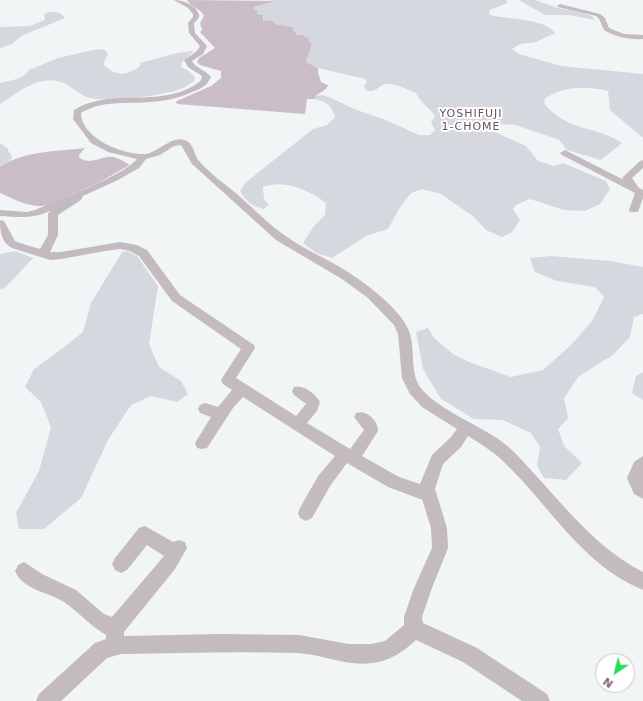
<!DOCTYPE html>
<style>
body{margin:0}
#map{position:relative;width:643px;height:701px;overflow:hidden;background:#f1f5f5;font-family:"DejaVu Sans",sans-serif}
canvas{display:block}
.north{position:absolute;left:595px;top:653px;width:40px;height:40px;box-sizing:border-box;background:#fff;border:1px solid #cdc1c7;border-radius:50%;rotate:215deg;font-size:11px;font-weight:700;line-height:16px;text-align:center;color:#816474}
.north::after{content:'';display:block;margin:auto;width:14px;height:18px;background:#28de55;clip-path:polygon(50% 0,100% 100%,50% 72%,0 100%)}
</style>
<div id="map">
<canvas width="643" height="701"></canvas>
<div class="north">N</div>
</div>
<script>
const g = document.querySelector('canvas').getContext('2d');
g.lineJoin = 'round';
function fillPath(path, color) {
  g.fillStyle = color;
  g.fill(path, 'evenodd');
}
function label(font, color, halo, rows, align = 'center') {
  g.font = font + ' "DejaVu Sans",sans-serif';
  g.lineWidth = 4;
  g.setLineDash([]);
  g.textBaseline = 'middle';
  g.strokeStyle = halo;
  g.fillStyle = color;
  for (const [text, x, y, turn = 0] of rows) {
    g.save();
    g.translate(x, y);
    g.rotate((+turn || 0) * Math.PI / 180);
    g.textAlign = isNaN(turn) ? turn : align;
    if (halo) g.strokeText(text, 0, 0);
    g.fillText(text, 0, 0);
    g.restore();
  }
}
const green = new Path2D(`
 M269,0H507V3L490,10L489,14L494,16C511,19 545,19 555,33L536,42L520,44L512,49L519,54L561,66L643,74V138L610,110L608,91C583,86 568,86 545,98L544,103C565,131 597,126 622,143L601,160L567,150L559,140L516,125L503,124L492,131L526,146L538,161L554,166L563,163L606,181L610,189L600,204L585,211L564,210L530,199L516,205L513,209L520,220L512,232L502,237L486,230L474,217L441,194L422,189L411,193L400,207L388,229L366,236L332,258L316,253L303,243L314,226L325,215L326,203C308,190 286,179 263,187L264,199L269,205L264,209C252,207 246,201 240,191L245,183L313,129L327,125L335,117C332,105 327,102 314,99L315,96L322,95L329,97L354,109L386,120L419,135H430L435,130L431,122L435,116C429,107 421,103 416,93C408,90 397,84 388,84C377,84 379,94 365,90L364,86L367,82L365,79L318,68L306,62L311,48C307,39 295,37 293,27C279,24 261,23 253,9L254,7L274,1Z
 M519,0H535L558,8L579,12L592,16L595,20L569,15H545Z
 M50,12C56,12 61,12 65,18L21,36L12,44L0,48V27L30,26L45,20L44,14Z
 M98,49L105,50L108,54L103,64C114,76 127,77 140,66V63L177,53L191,51L193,52L182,62L181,67L189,71L195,77L194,81C189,84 184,88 178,90C158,96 110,102 90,98C81,96 72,87 64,83C40,73 19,92 0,104V83C10,80 23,80 29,70L58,58Z
 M0,143L7,148L12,157L10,161L0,167Z
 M15,251L33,258L5,288L0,289V254Z
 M127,251L137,256L158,286L149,344L159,367L181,381L188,394L177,402L151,396L131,405L108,440L81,498L44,529H19L16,513L39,471L51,427L41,402L25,387L34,369L60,350L83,332L91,303L122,252Z
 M551,256L611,261L643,267V314L634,317L630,337L613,355L579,376L564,398L568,418L558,429L564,446L582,463L566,480L544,478L537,466L540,447L531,433L503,420L474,419L441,399L423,369L416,332L428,328L434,338L453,354L469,362L511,377L543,370L571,345L592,321L604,297L595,287L557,281L535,272L530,258Z
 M643,372V400L632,393L636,376Z`);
const water = new Path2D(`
 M187,0L275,1L254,7L253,9L258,11L256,14L263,15V20L272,21L276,24L293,27V29L297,35H302L308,38L309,42L311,43V48L306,62L318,68V73L321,82L328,85C326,93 316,92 314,99H307L305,114L177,104L176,102L177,101L211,86L221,78V71L200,65L197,62L199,58L215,48L200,32L202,30L200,23L204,16C200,8 191,7 187,0Z
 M85,148L79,155V157C91,167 100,155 114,157C119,158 124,162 129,164L128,166L98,183L49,205C32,209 16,200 0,193V167C25,150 56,152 85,148Z`);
const minor = new Path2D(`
 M174,0C182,0 197,5 199,15C200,18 196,21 194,23L195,33L207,46L203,54L192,61C195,68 206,70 211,77C207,86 201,89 192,92C179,98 165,101 151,102C128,104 101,100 81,113C81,138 123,155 144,154C157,154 173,133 187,141C194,145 194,155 199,161C207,171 226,185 237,194C253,208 269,225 287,237C307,251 330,260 351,274C369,286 404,312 410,334C415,350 410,372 420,387C437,409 477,424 501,441C515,451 527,466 539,479C571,514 600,550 643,572V590C581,564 551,507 505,463C494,452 481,444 468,436L461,447L443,464L435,489L447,528L448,548L432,588L422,617L423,623L477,648L547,694L550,701H522L463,662L416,640C403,652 390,661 372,663C347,667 322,654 297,653C238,651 180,653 121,654L107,658L61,701H36L39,694L95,643L106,639V635C89,625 79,612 64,602C48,592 23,590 15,571L18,565L24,562L42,574L76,590L104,614L112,617L164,556L147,545L127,570L121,573L115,570L112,564L115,558L139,528L145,526L173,542L179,540L185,542L187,548L175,569L124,632V636L221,634L299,635L349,644H371L385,641L404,625V617L414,588L432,548L431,528L422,499H420L388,487L347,463L330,486L312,518L306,521L300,518L298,513L300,508L318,476L335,456L243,397L233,408L207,448L202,449L197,448L195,443L211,417L200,413L198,409L200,405L205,403L218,407L232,390L223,384L221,380L241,349L172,301L139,256L130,251L120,249L105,251L61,259L50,260L12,248C1,242 0,231 0,220L4,221L15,241L20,243L40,249L48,235V214L50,211C33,219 18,217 0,216V210L27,212L35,210C58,200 123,176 137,159L108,152L91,143L73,119L74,110C107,89 150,105 185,90C191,87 197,85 201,80L202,76L188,67L184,60L197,51L200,46L189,33L188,23L193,17V14L188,8ZM181,145L192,164L276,240L342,279L368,298L394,325L398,334L402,378L410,394L422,407L457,429L451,437L432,455L420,484L399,477L362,456L378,431C378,420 366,409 356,413L354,417L364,430L350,449L307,423L317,411L320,402C316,394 303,384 294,387L292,391L294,395L306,404L296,416L236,378L255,348L254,345L180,295L147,250L137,245L120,242L61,252H50L58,235V215L81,200L83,196L118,180L139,168L146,159L160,155L174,146Z
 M560,4L600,14L605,18L609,28L624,34L643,35V39C629,40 616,37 604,30L599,19L596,16L558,7L557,6Z
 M565,150L624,180L622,178L624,176L640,161L643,160V168L632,178L639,188L643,190V198L638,212H630L629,210L635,193L562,155L560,153Z
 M643,456V499L634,494L627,478L634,462Z`);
const farNeighbourhoodnames = [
 ["YOSHIFUJI",471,114],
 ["1-CHOME",471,127]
];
fillPath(green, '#d5d9df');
fillPath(water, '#cbbdc8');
fillPath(minor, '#c3bbc0');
g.letterSpacing = '1px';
label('11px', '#67525d', '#fff', farNeighbourhoodnames);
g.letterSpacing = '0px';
</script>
